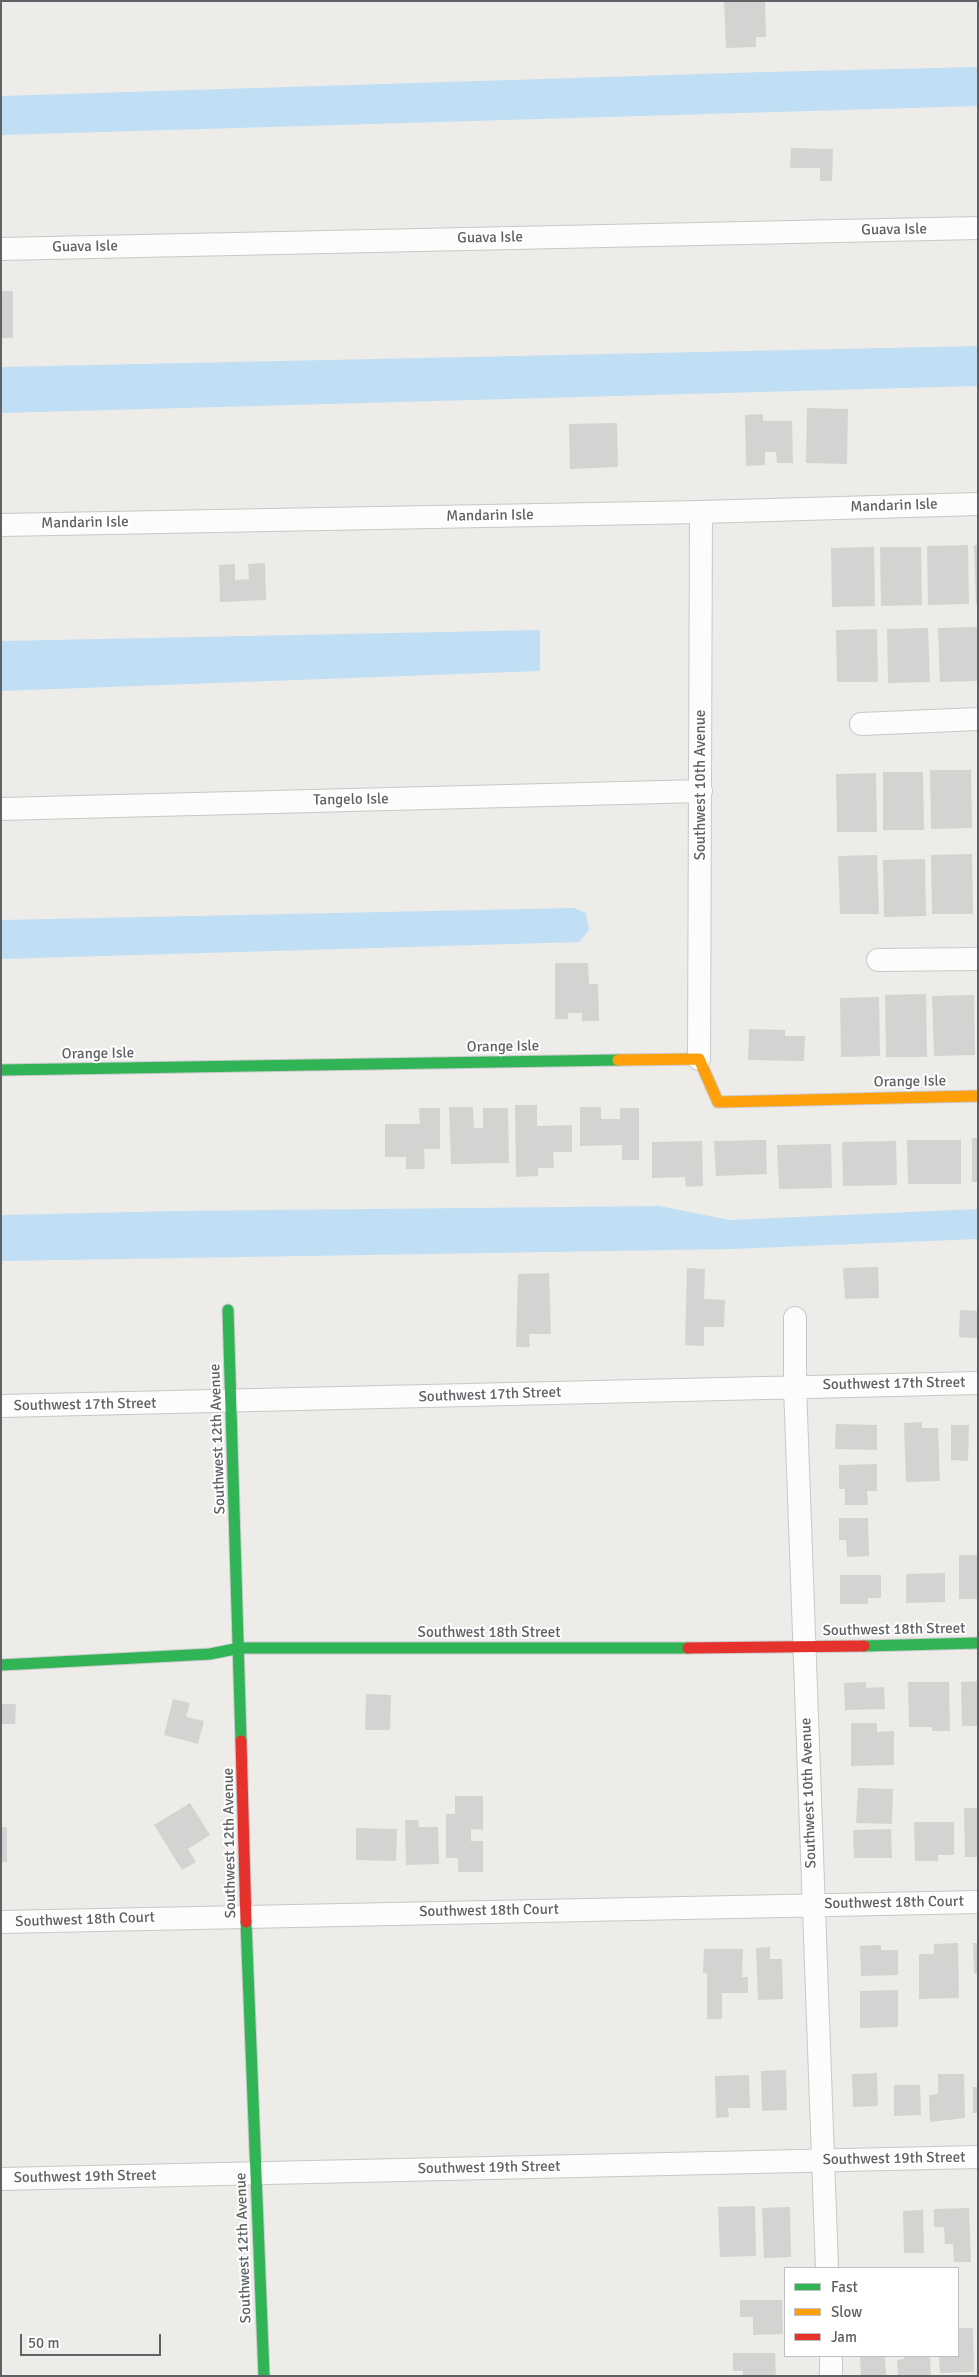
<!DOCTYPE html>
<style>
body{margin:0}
#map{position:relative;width:979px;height:2377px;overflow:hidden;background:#edece9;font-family:Signika,sans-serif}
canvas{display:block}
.frame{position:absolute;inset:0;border:2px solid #5e6265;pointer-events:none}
.legend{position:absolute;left:784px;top:2267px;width:175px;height:90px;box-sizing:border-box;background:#fff;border:1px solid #bfc0c1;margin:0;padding:6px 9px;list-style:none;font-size:15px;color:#5e6265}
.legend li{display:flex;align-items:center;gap:10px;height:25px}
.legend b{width:25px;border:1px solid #bfc0c1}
.scale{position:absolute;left:20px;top:2334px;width:141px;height:22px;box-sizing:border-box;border:2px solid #5e6265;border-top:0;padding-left:6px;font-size:15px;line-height:18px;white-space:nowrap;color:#5e6265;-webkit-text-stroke:4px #fff;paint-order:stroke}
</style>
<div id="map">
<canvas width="979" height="2377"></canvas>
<div class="frame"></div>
<ul class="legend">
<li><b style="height:6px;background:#30b455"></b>Fast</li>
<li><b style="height:6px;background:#ff9f0a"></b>Slow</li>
<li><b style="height:6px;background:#e5322d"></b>Jam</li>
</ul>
<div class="scale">50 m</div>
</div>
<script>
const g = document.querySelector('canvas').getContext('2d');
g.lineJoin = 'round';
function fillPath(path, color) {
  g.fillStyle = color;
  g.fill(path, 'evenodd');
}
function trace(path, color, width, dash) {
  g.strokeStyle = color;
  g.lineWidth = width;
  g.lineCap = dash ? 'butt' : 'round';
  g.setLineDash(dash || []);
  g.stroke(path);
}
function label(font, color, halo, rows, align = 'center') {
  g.font = font + ' Signika,sans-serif';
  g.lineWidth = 4;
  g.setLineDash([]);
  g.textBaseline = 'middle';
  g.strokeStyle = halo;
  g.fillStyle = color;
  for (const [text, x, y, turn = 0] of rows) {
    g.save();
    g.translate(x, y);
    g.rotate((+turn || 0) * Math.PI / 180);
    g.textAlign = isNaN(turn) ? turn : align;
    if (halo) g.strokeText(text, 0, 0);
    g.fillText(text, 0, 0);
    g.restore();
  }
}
const water = new Path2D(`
 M978,67V106L1,135V96L764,72Z
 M978,346V386L1,413V367Z
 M540,630V671L1,691V641Z
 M574,908L586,913L589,930L579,942L1,959V920Z
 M659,1206L730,1220L978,1209V1239L732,1249L1,1261V1215L178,1211Z`);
const building = new Path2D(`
 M724,1H765L766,37H756V47L726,48Z
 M791,148L833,149L832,181H820V168H790Z
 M1,291H13V338H1Z
 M807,408L848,409L847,464L806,463Z
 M763,414V421H792L793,463H777L776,452H765V465L746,466L745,415Z
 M617,423L618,467L570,469L569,424Z
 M968,545L969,604L928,605L927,546Z
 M974,545H978V604H976Z
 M874,547L875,606L832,607L831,548Z
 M880,547H921L922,605L881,606Z
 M265,563L266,600L220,602L219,565L235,564V580L249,579L248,564Z
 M978,627V681L940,682L938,628Z
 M928,628L930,682L888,683L887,629Z
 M877,629L878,682H837L836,630Z
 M930,770H971L972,828L931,829Z
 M883,772H923L924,830H883Z
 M876,773L877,832H837L836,774Z
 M972,854L973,914H932L931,855Z
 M877,855L879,914H840L838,856Z
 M925,859L926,916L884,917L883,860Z
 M555,963H588L589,984H598L599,1021H582V1013H568V1019H555Z
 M926,994L927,1057H886L885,995Z
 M974,995L975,1055L934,1056L932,996Z
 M879,997L880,1056L841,1057L840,998Z
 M749,1029L785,1030V1036H805L804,1061L748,1060Z
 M515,1105H537V1126L572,1125V1152H553L554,1168H538V1176L516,1177Z
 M449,1107H473L474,1128H483V1108H508L509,1163L451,1164Z
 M580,1107H601V1119H620V1108H639V1160H622V1145L580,1146Z
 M419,1108H440V1149H424L425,1169H406V1157H385V1124H420Z
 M972,1138H978V1182H972Z
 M766,1140L767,1174L716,1176L714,1141Z
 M907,1140H961V1184H908Z
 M702,1141L703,1186L686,1187L685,1177L652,1178V1142Z
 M896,1141L897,1185L843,1186L842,1142Z
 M831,1144L832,1188L779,1189L777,1145Z
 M878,1267L879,1298L845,1299L843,1268Z
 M687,1268L705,1269L704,1299L725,1300L724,1327H704V1346L685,1345Z
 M549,1273L551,1334H529L530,1347H516L518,1274Z
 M960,1310L978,1311V1338L959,1337Z
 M922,1422V1428H938L940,1481L906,1482L904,1423Z
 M836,1424L877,1425V1450L835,1449Z
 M951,1425H969L968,1461L951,1460Z
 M877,1464V1491H867L868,1505H845V1489H839V1465Z
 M839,1518H868L869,1556L847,1557L846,1540H839Z
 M959,1555H978V1599H959Z
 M945,1573V1602L906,1603V1574Z
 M840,1575H881V1598H868V1604H840Z
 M978,1681V1726H962L961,1682Z
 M866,1682V1688L884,1687L885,1709L845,1710L844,1683Z
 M908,1682H949L950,1731H932V1727H909Z
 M366,1694L391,1695L390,1730H365Z
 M173,1699L190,1703L186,1717L204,1721L198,1744L164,1735Z
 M1,1704H16L15,1724H1Z
 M851,1723H877V1732L894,1731V1765L851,1766Z
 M858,1788L893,1789L892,1824L856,1823Z
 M455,1796H483V1830L471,1829V1841H483V1872H458V1858H446V1814H455Z
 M190,1803L210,1835L188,1849L196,1862L182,1870L154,1825Z
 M964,1808H978V1857H965Z
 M405,1820H418L419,1827H438L439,1864L406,1865Z
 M914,1822H954V1855H938V1861H915Z
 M1,1827H7V1862H1Z
 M356,1828L397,1829L396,1861L356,1860Z
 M891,1829L892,1858H854L853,1830Z
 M958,1943L959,1998L919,1999V1954H934V1944Z
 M973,1943H978V1973H974Z
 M881,1945V1950H898V1975L861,1976L860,1946Z
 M770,1947V1959H782L783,1999L758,2000L756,1948Z
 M704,1949H743L742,1977H748V1993H722V2019H707V1973H703Z
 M898,1990V2027L860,2028V1991Z
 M786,2070L787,2110L762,2111L761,2071Z
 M877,2073L878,2106L853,2107L852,2074Z
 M938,2074H964L965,2118L930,2122L929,2095L938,2094Z
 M749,2075L750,2108H728L729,2117L716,2118L715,2076Z
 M894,2085H920L921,2115L894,2116Z
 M973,2087H978V2113H973Z
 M755,2206L756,2256L720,2257L718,2207Z
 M790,2207L791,2257L764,2258L762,2208Z
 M969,2208L971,2262H954L953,2244H945L944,2227H934V2209Z
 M923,2210L924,2253H904L903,2211Z
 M740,2300H782L783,2334L753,2335V2317H740Z
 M958,2328H973L974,2372L940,2373L939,2356H958Z
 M733,2353H775L776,2376H743V2371H733Z
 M860,2356H885L886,2376H861Z
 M904,2356H930L931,2376H898L897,2360L904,2359Z`);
const street = new Path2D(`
 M1,249L978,228
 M1,525L701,512L978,504
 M861,724L978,719
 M1,809L701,791
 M878,960L978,959
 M699,1059L701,512
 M795,1318V1386L827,2268
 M1,1406L978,1383
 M1,1922L978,1902
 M1,2179L978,2157
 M831,2356V2376`);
const fast = new Path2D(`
 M1,1070L618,1060
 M228,1310L241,1741
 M864,1646L978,1643
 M1,1665L210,1654L240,1648H688
 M246,1922L264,2376`);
const slow = new Path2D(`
 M618,1060L699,1059L718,1102L978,1096`);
const jam = new Path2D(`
 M688,1648L864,1646
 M241,1741L246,1922`);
const streetNames = [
 ["Guava Isle",894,230,-1],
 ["Guava Isle",490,238,-1],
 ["Guava Isle",85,247,-1],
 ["Mandarin Isle",894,506,-2],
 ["Mandarin Isle",490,516,-1],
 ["Mandarin Isle",85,523,-1],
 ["Southwest 10th Avenue",701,785,-90],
 ["Tangelo Isle",351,800,-1],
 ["Orange Isle",503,1047,-1],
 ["Orange Isle",98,1054,-1],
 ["Orange Isle",910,1082,-1],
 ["Southwest 17th Street",894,1384,-1],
 ["Southwest 17th Street",490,1395,-2],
 ["Southwest 17th Street",85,1405,-1],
 ["Southwest 12th Avenue",218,1439,-92],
 ["Southwest 18th Street",894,1630,-1],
 ["Southwest 18th Street",489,1633],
 ["Southwest 10th Avenue",809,1793,-92],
 ["Southwest 12th Avenue",230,1843,-91],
 ["Southwest 18th Court",894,1903,-1],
 ["Southwest 18th Court",489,1911,-1],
 ["Southwest 18th Court",85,1920,-2],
 ["Southwest 19th Street",894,2159,-1],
 ["Southwest 19th Street",489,2168,-1],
 ["Southwest 19th Street",85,2177,-1],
 ["Southwest 12th Avenue",244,2248,-92]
];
fillPath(water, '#c1dff4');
fillPath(building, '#d4d3d1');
trace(street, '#c8c8c8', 24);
trace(fast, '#cacaca', 13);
trace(slow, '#cacaca', 13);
trace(jam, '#cacaca', 13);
trace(street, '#fcfcfc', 22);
trace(fast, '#30b455', 11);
trace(slow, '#ff9f0a', 11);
trace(jam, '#e5322d', 11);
label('15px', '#5e6265', '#fff', streetNames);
</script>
